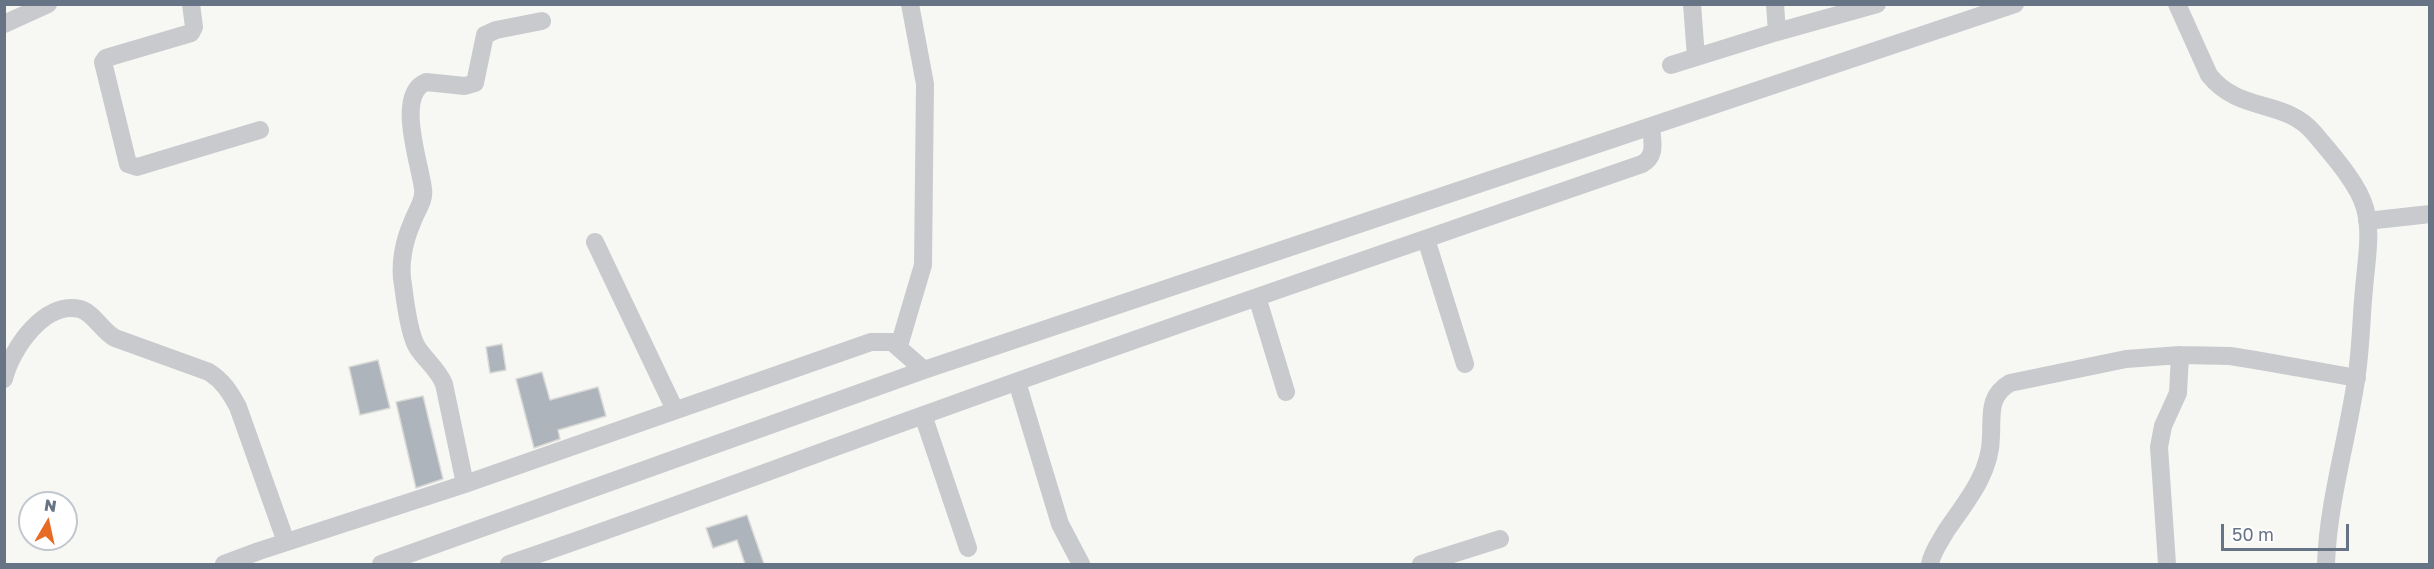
<!DOCTYPE html>
<style>
body{margin:0}
#map{position:relative;width:2434px;height:569px;overflow:hidden;background:#f7f8f4;font-family:"Golos Text",sans-serif}
canvas{display:block}
.frame{position:absolute;inset:0;border:6px solid #667486;pointer-events:none}
.north{position:absolute;left:18px;top:491px;width:60px;height:60px;box-sizing:border-box;background:#fff;border:2px solid #c2c7cf;border-radius:50%;rotate:9deg;font-size:16px;font-weight:700;line-height:24px;text-align:center;color:#667486}
.north::after{content:'';display:block;margin:auto;width:21px;height:27px;background:#e76b25;clip-path:polygon(50% 0,100% 100%,50% 72%,0 100%)}
.scale{position:absolute;left:2221px;top:524px;width:128px;height:27px;box-sizing:border-box;border:3px solid #667486;border-top:0;padding-left:8px;font-size:18px;line-height:21px;white-space:nowrap;color:#667486;-webkit-text-stroke:4px #fff;paint-order:stroke}
</style>
<div id="map">
<canvas width="2434" height="569"></canvas>
<div class="frame"></div>
<div class="north">N</div>
<div class="scale">50 m</div>
</div>
<script>
const g = document.querySelector('canvas').getContext('2d');
g.lineJoin = 'round';
function fillPath(path, color) {
  g.fillStyle = color;
  g.fill(path, 'evenodd');
}
function trace(path, color, width, dash) {
  g.strokeStyle = color;
  g.lineWidth = width;
  g.lineCap = dash ? 'butt' : 'round';
  g.setLineDash(dash || []);
  g.stroke(path);
}
const building = new Path2D(`
 M502,344L506,370L490,373L486,347Z
 M378,360L390,408L360,415L349,367Z
 M542,372L550,400L598,387L606,416L558,430L560,439L534,448L516,379Z
 M423,396L443,479L416,488L396,402Z
 M747,515L764,564H745L737,540L713,548L706,528Z`);
const minor = new Path2D(`
 M191,4L194,27L191,33L106,58L103,62L128,164L137,167L260,130
 M1692,4L1696,57
 M1775,4L1777,32
 M2177,4L2209,75C2240,114 2285,98 2314,133C2330,152 2358,183 2365,208C2372,233 2366,263 2364,289C2361,319 2361,350 2356,380C2347,441 2328,503 2326,564
 M4,24L48,4
 M1671,65L1777,32L1877,4
 M2367,221L2430,214
 M1426,239L1465,364
 M595,242L675,410
 M1257,297L1286,392
 M899,346L923,265L925,84L910,4
 M4,379C11,350 44,300 80,309C94,313 102,331 115,338L209,372C223,381 230,392 238,407L286,542
 M1017,382L1060,524L1081,564
 M923,415L968,548
 M465,484L444,384C438,369 425,360 417,347C409,334 405,301 403,285C399,265 404,241 412,223C416,211 425,201 423,189C420,163 395,95 426,82L465,86L475,83L485,35L496,30L542,21
 M224,564L259,551L465,484L871,342H892L924,370
 M381,564L924,370L2015,4
 M509,564C642,519 774,469 907,421C1151,332 1397,249 1642,164C1657,156 1652,141 1651,126
 M1421,564L1500,539
 M1930,564C1932,552 1940,542 1946,531C1966,502 1991,473 1991,436C1992,414 1988,396 2010,383L2126,359L2180,355L2230,356L2255,360L2357,378
 M2167,564L2159,447L2163,426L2178,393L2180,355`);
fillPath(building, '#adb4bb');
trace(building, '#d9d9d7', 1.5);
trace(minor, '#c8cace', 18);
</script>
